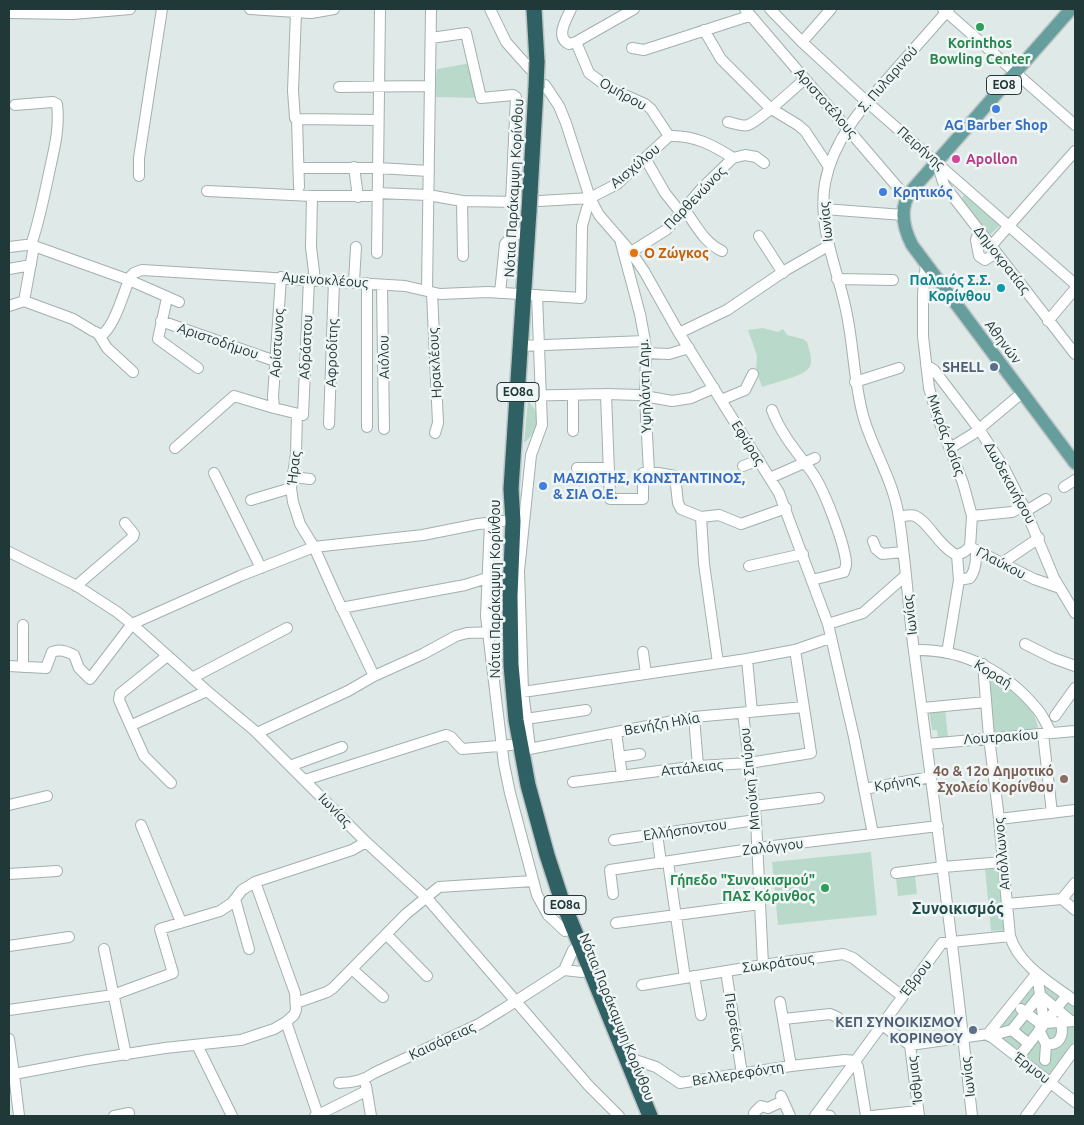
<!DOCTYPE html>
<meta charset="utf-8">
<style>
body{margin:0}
#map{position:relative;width:1084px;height:1125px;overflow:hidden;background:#dfe9e7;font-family:Ubuntu,sans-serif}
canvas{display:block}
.frame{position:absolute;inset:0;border:10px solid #213838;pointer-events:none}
</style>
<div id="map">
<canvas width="1084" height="1125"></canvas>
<div class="frame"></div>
</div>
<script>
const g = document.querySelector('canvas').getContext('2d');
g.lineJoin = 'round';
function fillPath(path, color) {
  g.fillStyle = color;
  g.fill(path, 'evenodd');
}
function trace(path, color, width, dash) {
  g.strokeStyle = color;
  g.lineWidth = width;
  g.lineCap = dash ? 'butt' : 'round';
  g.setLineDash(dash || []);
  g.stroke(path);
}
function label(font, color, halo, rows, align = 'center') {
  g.font = font + ' Ubuntu,sans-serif';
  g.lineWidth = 5;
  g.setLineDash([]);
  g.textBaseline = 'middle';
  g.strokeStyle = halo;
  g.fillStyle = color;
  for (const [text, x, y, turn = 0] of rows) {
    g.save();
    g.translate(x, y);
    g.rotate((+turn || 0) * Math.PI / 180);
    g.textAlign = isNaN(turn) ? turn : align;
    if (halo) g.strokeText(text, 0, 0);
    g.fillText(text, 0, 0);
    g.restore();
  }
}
const green = new Path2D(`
 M471,63L479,98L436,97V76L437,69Z
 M966,194L1000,225L990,235L962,199L963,196Z
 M763,328L778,332L783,329L787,335L803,339L807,342C809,349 813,360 810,366C807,376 772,383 762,387L756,370L757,356L748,330Z
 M528,401C543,415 539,431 524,443Z
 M986,672C1006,686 1035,702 1038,729L1033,732L993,734Z
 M945,708L948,738L938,739L937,730H932L929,710Z
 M871,852L877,915L778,925L772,862Z
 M998,866L1005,930L991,931L985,868Z
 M915,876L917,894L898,896L896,878Z
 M1039,978L1075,1006V1040L1048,1076L994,1034Z`);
const minor = new Path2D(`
 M250,9L311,13L334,9
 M490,9L506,42L530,69
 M571,9C566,20 555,37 569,44L576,42L634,9
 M745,9L906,197
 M770,9L802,42L867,102L1075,284
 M943,9L1075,125
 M949,9C930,31 910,53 891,75C863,106 833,140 825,183C817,229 839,271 847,315C854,349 854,385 864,419C874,452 894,482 899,518C906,562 908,607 914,651C935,806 955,961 972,1116
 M296,12L293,91L295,118L297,119L378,120
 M9,13L73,14L130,9
 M704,30L721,59L770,108L798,125L805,131L829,167
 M431,38L466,33L481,98L513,95L516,97L511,202
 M576,42L589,73L609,88L645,104L651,109L669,136C694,135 713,145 733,158
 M802,42L831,9
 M632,48L644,50L749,16
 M545,85L559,106L566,123L590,198L599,215L631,252L644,271L679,333L779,493L828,624L854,737L873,834
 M339,87L430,86
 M15,105L53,102L57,104C60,128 54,150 49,173C44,197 39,222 31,245
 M297,119L299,187
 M728,122C734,123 742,127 748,125C760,121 793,89 805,79
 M645,158L665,193L681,213
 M937,163L944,185L1075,354
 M354,167L358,197
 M299,168H378L429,171
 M139,176V158L162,9
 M207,191L312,196H377
 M377,193L428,195L462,201L519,202
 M312,196L311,247L315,280
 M462,201L463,256
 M540,201L590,198L617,184L669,136
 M684,209C696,224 703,242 722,251
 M824,209L903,215
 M979,231L976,240L979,256L985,260L996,253
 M759,236L783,273
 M621,243L640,314L645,341L646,353L645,397L649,472
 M991,246L1075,151
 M9,247L26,245L34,246L129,280L179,302
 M631,252L666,230L703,187L733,158L745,155L756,157L764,163
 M377,253L380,9
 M926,263L923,294V336L929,388L938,418L963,483L972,516L970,547
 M9,269L31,265
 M837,279L893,280
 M354,282L356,247
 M367,283V427
 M382,285L384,429
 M427,291L431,9
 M432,293L438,423L435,433
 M500,293L505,244L509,239L528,228
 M167,298L158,339L198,368
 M24,301L73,319L93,331L102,335C116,324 123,292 131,276L134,273L142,270L405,286L440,294L488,292L581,298L582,226L587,208L593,204
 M24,301L34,246
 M9,306L24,301
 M161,321L275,361
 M1048,321L1075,289
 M679,333L727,310L786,270L828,246
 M99,335L107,348L133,372
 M521,346L645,341
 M646,353L669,354L689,348
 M926,365L934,370L979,429L1004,468L1026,511L1054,578L1075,613
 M855,382L899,368
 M606,394L610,499H643V473H658L675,476L678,503L681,509L701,517L719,515L741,524L786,508
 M517,396L606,394L639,395L672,401L691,398L714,388
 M721,400L745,390L753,374
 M274,408L273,397L281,277
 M772,410C781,434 796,451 811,471C824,488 843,540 846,561C847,565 845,568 844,572L812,580
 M297,414L296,454L291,488L293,502L300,524L314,547L335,594L374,676
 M329,424L334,281
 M573,431V395
 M175,448L234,396L274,408L303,415L309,279
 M950,448L973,434L1022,393
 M743,466L759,460
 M577,468H609
 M214,473L261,568
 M293,477L310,479
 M770,478L815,458
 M1064,487L1075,480
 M251,500L291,488
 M1026,511L1046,499
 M972,516L1012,512L1024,506
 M701,517L704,564L718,663
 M899,517C905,516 910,514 915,516C928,521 940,548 957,555L964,552L970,547
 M490,523L486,616L504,764L510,793L537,895L548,915L565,931
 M873,541L876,549L882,554L903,552
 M970,547L1034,579L1060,588
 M9,552L77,586L117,612L132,624L207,691L255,731L366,842L426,897L588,1085L619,1116
 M1002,563L1039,538
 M749,566L803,554
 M959,580L970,578C976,569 976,561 976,551
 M76,586L133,537L134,534L125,523
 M341,608L465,585L487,578
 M828,624L863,613L905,576
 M23,625V667
 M1025,644L1053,658L1075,666
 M914,650C963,648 1007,672 1038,710C1043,716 1047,725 1051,733
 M643,652L646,674
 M947,653L959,580L957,555
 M167,656L120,694L119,700L144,756L171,783
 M747,659L752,712
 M983,664L989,737L999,819L1010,936C1019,966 1051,983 1075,1001
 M9,666L46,668L52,652C60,649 66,651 74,655L79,668L90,679L132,624L240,576L314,547L423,535L478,524L503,521
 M192,678L287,628
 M516,693L747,659L795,650L830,638
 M923,708L986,702
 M743,713L756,820L763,965
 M1055,716L1075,688
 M694,717L698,766
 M519,720L586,710
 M132,725L207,691
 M616,732L622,776
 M257,733L348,691L374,676L423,654L456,636L467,633L493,632
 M1043,734L1052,813
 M927,744L1075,731
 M530,748L523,691L519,571L531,455L542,425L537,295
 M524,750L694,717L804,707
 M619,757L640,754
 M290,766L342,747
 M305,780L446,735L451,737L462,749L511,745
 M573,782L698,766L749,763L811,753L795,650
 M864,789L931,777
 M9,805L47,796
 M754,806L819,798
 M999,819L1075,810
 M141,825L181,922
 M657,834L661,863
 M614,840L756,820
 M668,862L685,978
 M896,873L943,867L1003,862
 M9,874L57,871
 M613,894L610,870L757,848L938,826
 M235,899L249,949
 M1062,899L1075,883
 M1062,899L1075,910
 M1007,904L1062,899
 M616,923L760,904
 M386,934L427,976
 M9,946L69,937
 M104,949L126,1055
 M352,969L383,997
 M564,970L582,972
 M726,971L742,1074
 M1037,973L1044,1023L1075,1021
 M694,976L701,1015
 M642,985L763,965L843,954L853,958L902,996
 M780,1002L791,1066
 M296,1003L327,992L333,988L406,914L439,887L533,881
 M1021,1009L1042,1025
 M9,1010L113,995L173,973L160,929L220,911L232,903L242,890L255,882L352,850L366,842
 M784,1019L830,1014L837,1017L843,1024
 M286,1022L318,1115L315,1116
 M882,1025L910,1045L988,1034
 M1039,1030L1046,1044C1060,1046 1064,1035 1061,1023
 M988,1034L1075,1102
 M988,1034L1037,973
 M989,1036L1012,1030
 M9,1039L14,1074L88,1060L165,1048L241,1040L274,1029L286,1022L294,1015L296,1010L295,993L255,882
 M1029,1044L1012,1030L1040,995L1071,1021
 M197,1045L232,1116
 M910,1045L919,1116
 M626,1057L656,1067L680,1083L791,1066L845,1060L855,1061L858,1067L866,1116
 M1018,1058L1067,995
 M1045,1060L1046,1044
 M10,1075L14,1074L19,1116
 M339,1083C352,1083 363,1081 374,1073L479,1024L502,1010L564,970L573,950
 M366,1086L371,1116
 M781,1096L790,1116
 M754,1113L761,1106L768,1108L783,1101
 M816,1114L830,1116
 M318,1115L366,1091
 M114,1116L129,1113
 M815,1116L942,943L1010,936
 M872,1116L918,1111
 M1026,1116L1075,1049`);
const major = new Path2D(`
 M1071,9L912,190C898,207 903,227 912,245L1075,463`);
const highway = new Path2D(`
 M534,9L537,62
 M530,193L536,88
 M529,211L511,489L513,521L510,596L511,665L516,720L528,785L547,855L561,898L650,1116`);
const highwayBridge = new Path2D(`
 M536,88L537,62
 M529,211L530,193`);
const markers = [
 [980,27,5,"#2e9e5b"],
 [996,109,5,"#3f7fe0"],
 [956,159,5,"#d1479c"],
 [883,192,5,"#3f7fe0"],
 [634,253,5,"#e8710a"],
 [1001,288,5,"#0f9aa8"],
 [994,367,5,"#5c6f8a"],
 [543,486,5,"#3f7fe0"],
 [1064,779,5,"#8d6e63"],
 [825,888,5,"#2e9e5b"],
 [973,1030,5,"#5c6f8a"]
];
const shields = [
 [1004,85,35],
 [518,392,42],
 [565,905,42]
];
const shieldNames = [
 ["ΕΟ8",1004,85],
 ["ΕΟ8α",518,392],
 ["ΕΟ8α",565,905]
];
const leisureNames = [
 ["Korinthos",980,43],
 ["Bowling Center",980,59],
 ["Γήπεδο \"Συνοικισμού\"",815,880,"right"],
 ["ΠΑΣ Κόρινθος",815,896,"right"]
];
const streetNames = [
 ["Σ. Πυλαρινού",888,79,-49],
 ["Ομήρου",623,94,29],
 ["Αριστοτέλους",826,103,49],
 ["Πειρήνης",921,148,41],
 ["Αισχύλου",635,166,-40],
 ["Νότια Παράκαμψη Κορίνθου",514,188,-87],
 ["Παρθενώνος",695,198,-46],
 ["Ιωνίας",826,222,-96],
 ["Δημοκρατίας",1002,260,52],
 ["Αμεινοκλέους",325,280,4],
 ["Αριστοδήμου",218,341,19],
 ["Αθηνών",1003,342,53],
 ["Αρίστωνος",277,343,-86],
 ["Αδράστου",306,347,-87],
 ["Αφροδίτης",332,353,-88],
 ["Αιόλου",384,357,-91],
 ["Ηρακλέους",435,363,-93],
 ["Υψηλάντη Δημ.",645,386,-92],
 ["Μικράς Ασίας",946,435,70],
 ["Εφύρας",748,443,58],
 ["Ήρας",294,468,-83],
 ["Δωδεκανήσου",1010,483,61],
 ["Γλαύκου",1001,563,27],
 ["Νότια Παράκαμψη Κορίνθου",495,589,-90],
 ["Ιωνίας",910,615,-97],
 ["Κοραή",993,674,32],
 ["Βενήζη Ηλία",662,724,-10],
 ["Λουτρακίου",1001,737,-4],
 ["Αττάλειας",692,768,-6],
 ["Μπούκη Σπύρου",750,779,-96],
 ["Κρήνης",897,783,-10],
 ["Ιωνίας",335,810,46],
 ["Ελλήσποντου",685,830,-8],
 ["Ζαλόγγου",773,847,-7],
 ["Απόλλωνος",1002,854,-95],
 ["Σωκράτους",778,963,-8],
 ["Έβρου",916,978,-53],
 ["Νότια Παράκαμψη Κορίνθου",617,1017,68],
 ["Περσέως",734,1022,81],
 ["Καισάρειας",442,1041,-25],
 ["Έρμου",1032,1068,38],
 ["Βελλερεφόντη",738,1074,-9],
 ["Ιωνίας",968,1077,-97],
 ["Ίσθμιας",915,1080,-97]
];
const shopNames = [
 ["AG Barber Shop",996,125,"center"],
 ["Κρητικός",893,192],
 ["ΜΑΖΙΩΤΗΣ, ΚΩΝΣΤΑΝΤΙΝΟΣ,",553,478],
 ["& ΣΙΑ Ο.Ε.",553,494]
];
const hotelNames = [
 ["Apollon",966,159]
];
const foodNames = [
 ["Ο Ζώγκος",644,253]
];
const cultureNames = [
 ["Παλαιός Σ.Σ.",991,280],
 ["Κορίνθου",991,296]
];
const serviceNames = [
 ["SHELL",984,367],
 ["ΚΕΠ ΣΥΝΟΙΚΙΣΜΟΥ",963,1022],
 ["ΚΟΡΙΝΘΟΥ",963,1038]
];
const educationNames = [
 ["4ο & 12ο Δημοτικό",1054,771],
 ["Σχολείο Κορίνθου",1054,787]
];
const quarterNames = [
 ["Συνοικισμός",958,909]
];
fillPath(green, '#b9daca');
trace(minor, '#a2b0af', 12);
trace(major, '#bcc3c3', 15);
trace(highway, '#bcc3c3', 18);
trace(minor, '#fff', 10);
trace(major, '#669d9d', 12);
trace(highway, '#2f6063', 15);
trace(highwayBridge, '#bcc3c3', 18, []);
trace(highwayBridge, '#2f6063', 15);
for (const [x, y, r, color] of markers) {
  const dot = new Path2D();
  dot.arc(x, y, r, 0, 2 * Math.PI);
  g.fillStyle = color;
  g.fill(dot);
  trace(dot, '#eff6f5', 2);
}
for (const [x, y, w] of shields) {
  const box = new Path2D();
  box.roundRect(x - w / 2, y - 9.5, w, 19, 4);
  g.fillStyle = '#eff6f5';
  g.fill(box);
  trace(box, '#213838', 1);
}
label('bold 12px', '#213838', null, shieldNames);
label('bold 14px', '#27864d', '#eff6f5', leisureNames);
label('14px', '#213838', '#eff6f5', streetNames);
label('bold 14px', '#366cbe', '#eff6f5', shopNames, 'left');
label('bold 14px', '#b23c85', '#eff6f5', hotelNames, 'left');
label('bold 14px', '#c56008', '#eff6f5', foodNames, 'left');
label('bold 14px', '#0d838f', '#eff6f5', cultureNames, 'right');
label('bold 14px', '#4e5e75', '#eff6f5', serviceNames, 'right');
label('bold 14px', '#785e54', '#eff6f5', educationNames, 'right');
label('bold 16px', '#1e4949', '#eff6f5', quarterNames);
</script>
